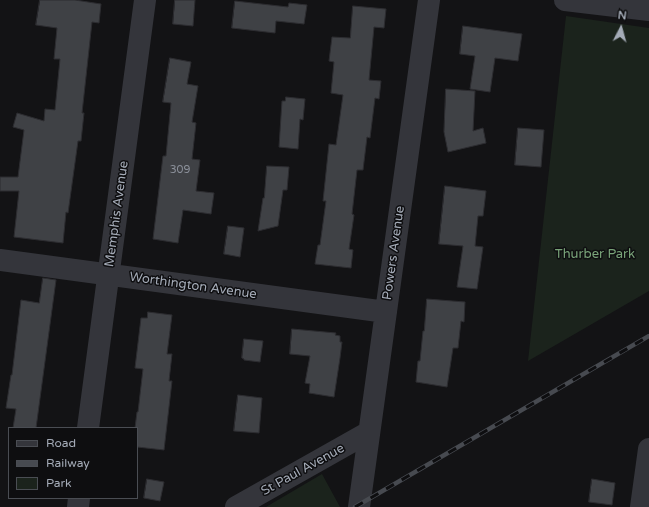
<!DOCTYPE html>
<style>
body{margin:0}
#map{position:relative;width:649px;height:507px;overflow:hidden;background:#131315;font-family:"Varela Round",sans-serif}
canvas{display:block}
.legend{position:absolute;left:8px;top:427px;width:130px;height:72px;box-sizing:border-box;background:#0e0e10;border:1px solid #4a4d53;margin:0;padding:5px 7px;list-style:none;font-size:12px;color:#a4abb7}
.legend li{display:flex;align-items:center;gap:8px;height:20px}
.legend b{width:20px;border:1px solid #4a4d53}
.north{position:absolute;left:601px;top:8px;width:40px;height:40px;-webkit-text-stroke:3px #0e0e10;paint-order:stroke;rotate:6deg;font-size:11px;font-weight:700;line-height:16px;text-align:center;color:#a4abb7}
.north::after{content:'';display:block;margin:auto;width:14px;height:18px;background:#a4abb7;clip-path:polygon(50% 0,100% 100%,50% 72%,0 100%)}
</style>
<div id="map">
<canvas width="649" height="507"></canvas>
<ul class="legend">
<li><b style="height:5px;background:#34353b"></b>Road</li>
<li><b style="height:5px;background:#474a50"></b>Railway</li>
<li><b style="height:11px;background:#1b231c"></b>Park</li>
</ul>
<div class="north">N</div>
</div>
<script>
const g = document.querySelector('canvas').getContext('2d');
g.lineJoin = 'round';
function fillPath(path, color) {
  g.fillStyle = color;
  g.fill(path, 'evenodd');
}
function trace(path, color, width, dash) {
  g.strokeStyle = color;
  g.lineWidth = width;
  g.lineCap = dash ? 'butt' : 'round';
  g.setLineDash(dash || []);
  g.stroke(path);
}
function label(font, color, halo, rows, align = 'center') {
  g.font = font + ' "Varela Round",sans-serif';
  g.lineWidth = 3;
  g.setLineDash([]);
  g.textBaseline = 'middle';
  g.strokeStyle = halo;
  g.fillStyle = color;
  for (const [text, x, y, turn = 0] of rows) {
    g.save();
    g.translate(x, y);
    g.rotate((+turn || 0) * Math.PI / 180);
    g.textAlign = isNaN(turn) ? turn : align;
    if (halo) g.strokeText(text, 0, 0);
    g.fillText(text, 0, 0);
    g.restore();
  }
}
const green = new Path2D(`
 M566,16L649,28V291L528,361Z
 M322,474L340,507H266Z`);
const building = new Path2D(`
 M40,0H75L101,4L99,23L92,22L82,113H84L81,141H78L68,213L66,212L63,243L14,237L19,191H0V177H18L24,130L13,127L17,113L44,121L45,109L55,110L60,59H54L57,28L36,25Z
 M175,0H195L193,26L173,24Z
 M235,1L288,7L289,3L307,5L304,24L276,21L275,33L232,28Z
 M353,6L386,9L384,28L374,27L369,80L381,81L379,99L375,98L370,138L367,137L363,170H357L352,214L354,215L349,249L353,250L351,268L315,264L318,245H320L326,201H323L329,144L336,145L343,95L331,93L334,62L329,61L332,37L350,38Z
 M463,26L522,34L518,61L495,58L490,92L470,89L475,56L460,54Z
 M170,58L191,62L187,84L198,86L192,122L196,123L192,159L200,160L196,191L214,193L211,214L183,210L178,243L153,239L163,156H166L171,103L163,102Z
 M446,89L475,91L473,131L483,128L486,143L448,152L444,132Z
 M286,97L305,99L303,120L300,119L298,149L279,147L282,101H285Z
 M518,128L544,130L541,167L515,165Z
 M267,166L289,167L287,190H283L278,226L258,231L263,198H264Z
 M445,186L486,191L483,216H478L475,246L483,247L477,289L457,287L463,246L439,244Z
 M228,226L244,228L240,257L224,254Z
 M43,278L56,280L36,428H13L16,409L6,408L11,375H12L21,300L39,303Z
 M427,299L465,302L464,322L461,321L458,348H453L447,387L416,382L418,361H420L423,331H424Z
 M148,312L172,315L167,354H172L169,381H172L164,450L137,447V428H135L137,412H138L143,369L135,368L141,318H147Z
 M292,329L336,333L335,335L340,336V342H342L340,358L334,397L309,393L310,384L305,383L310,356L290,354Z
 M244,339L263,341L260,362L244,360V359L242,358Z
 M238,395L262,398L259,433L234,431Z
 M147,479L164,482L160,501L144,498Z
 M592,479L615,483L612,505L589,502Z`);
const minor = new Path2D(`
 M565,0L649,10
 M0,260L386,312
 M88,428L145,0
 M78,507L79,498
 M236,507L369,432
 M359,507L429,0
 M641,507L649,449`);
const rail = new Path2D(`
 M355,507L649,336`);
const numberNames = [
 ["309",180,170]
];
const streetNames = [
 ["Memphis Avenue",117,214,-82],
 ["Powers Avenue",394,253,-82],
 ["Worthington Avenue",193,286,8],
 ["St Paul Avenue",303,470,-29]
];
const parkNames = [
 ["Thurber Park",595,255]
];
fillPath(green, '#1b231c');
fillPath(building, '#3f4145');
trace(building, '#2d2d31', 1);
trace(minor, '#34353b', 22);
trace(rail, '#474a50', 4.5);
trace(rail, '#0e0e10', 3, [9]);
label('11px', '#8b909a', null, numberNames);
label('13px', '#a4abb7', '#0e0e10', streetNames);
label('13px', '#79a379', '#0e0e10', parkNames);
</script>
